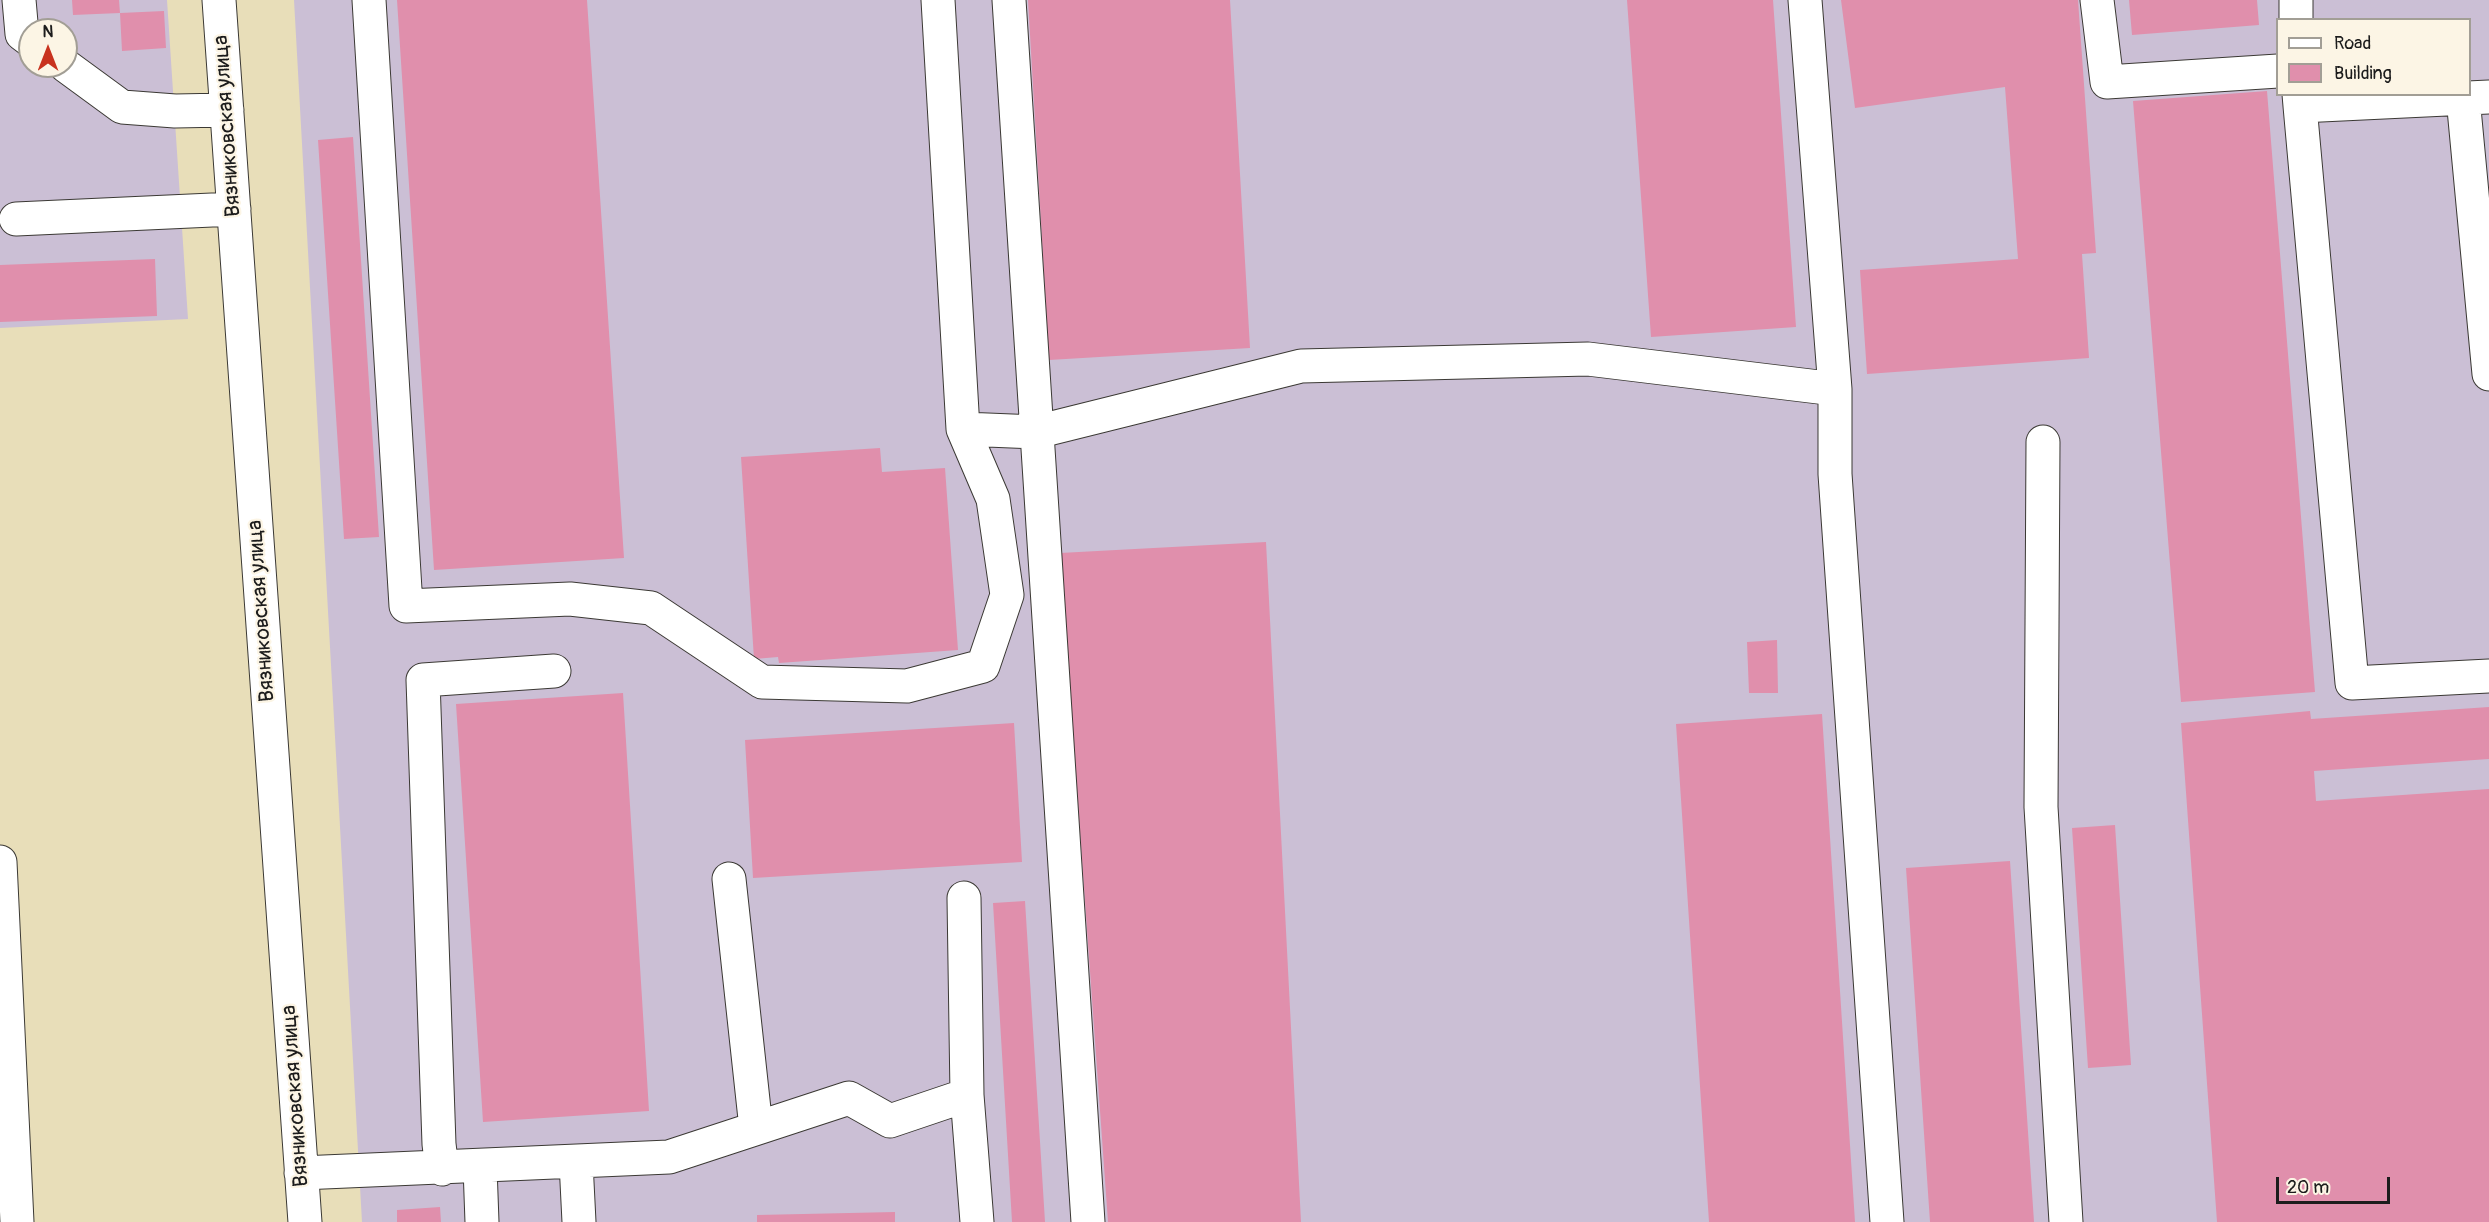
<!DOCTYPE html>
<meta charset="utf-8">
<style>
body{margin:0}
#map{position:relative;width:2489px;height:1222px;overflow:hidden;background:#e8deb9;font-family:Pangolin,sans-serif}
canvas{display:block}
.legend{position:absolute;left:2276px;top:18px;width:195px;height:78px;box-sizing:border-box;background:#fcf5e5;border:2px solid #a29e95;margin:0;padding:8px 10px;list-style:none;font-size:18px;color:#1c1c1c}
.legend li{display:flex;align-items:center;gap:12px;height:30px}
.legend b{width:30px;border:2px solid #a29e95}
.north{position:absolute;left:18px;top:18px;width:60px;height:60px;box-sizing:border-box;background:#fcf5e5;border:2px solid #a29e95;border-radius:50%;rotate:0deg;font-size:16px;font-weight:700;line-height:24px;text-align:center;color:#1c1c1c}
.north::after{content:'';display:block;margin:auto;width:21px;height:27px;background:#c8321e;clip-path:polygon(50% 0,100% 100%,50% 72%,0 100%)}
.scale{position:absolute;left:2276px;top:1177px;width:114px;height:27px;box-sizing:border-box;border:3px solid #1c1c1c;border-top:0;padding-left:8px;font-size:18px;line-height:21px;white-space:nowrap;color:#1c1c1c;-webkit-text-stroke:4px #fcf5e5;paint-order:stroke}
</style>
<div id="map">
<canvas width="2489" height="1222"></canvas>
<ul class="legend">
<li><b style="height:8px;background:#fff"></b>Road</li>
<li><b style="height:16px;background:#e08fac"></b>Building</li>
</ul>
<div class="north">N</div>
<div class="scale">20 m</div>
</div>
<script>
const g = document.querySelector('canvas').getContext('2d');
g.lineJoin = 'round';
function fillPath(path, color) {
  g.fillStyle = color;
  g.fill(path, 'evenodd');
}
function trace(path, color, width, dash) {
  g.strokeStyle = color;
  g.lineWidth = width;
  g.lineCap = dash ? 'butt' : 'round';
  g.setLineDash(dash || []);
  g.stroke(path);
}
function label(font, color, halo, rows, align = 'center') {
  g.font = font + ' Pangolin,sans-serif';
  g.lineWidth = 4.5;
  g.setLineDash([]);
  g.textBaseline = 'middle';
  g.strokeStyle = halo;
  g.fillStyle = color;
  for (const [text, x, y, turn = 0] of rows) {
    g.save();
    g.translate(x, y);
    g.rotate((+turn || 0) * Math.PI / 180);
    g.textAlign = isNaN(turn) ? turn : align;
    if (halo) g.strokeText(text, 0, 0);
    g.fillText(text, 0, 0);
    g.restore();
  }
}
const industrial = new Path2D(`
 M0,0H167L188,319L0,328ZM30,30H66V66H30Z
 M294,0H2489V1222H362ZM2278,20H2470V94H2278Z`);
const building = new Path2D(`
 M72,0H119L120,13L73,15Z
 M397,0H587L624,558L434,570Z
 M1028,0H1230L1250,348L1049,360Z
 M1627,0H1773L1796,327L1651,337Z
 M1841,0H2078L2096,253L2082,254L2089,358L1867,374L1860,270L2018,259L2005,87L1855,108Z
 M2129,0H2257L2259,25L2132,35Z
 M164,11L166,48L122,51L120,13Z
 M2267,91L2315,692L2181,702L2133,101Z
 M353,137L379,537L344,539L318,140Z
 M155,259L157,316L0,322V265Z
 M880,448L882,472L945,468L958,650L779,663L778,657L754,659L741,457Z
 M1266,542L1301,1222H1108L1060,553Z
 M1777,640L1778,693H1749L1747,642Z
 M623,693L649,1111L483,1122L456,704Z
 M2489,707V759L2314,771L2316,801L2489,789V1222H2217L2181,723L2310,711L2311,719Z
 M1822,714L1855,1222H1709L1676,724Z
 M1014,723L1022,862L753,878L745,740Z
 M2115,825L2131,1065L2088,1068L2072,828Z
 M2010,861L2034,1222H1930L1906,868Z
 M1025,901L1045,1222H1012L993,903Z
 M440,1207L441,1222H397V1210Z
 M895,1212V1222H757V1215Z`);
const minor = new Path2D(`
 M19,0L22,34L30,40
 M219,0L305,1222
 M369,0L406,606L570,599L651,608L762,682L907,686L983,666L1007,595L993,499L963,429L938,0
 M1009,0L1088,1222
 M1805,0L1835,389
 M2097,0L2107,82L2278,71
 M2296,0V20
 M66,66L122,107L175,111L227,110
 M2299,94L2300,106L2489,97
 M2463,98L2489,374
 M2300,106L2352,683L2489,676
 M16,219L234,209
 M963,429L1036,432L1301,366L1588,359L1835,389V474L1887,1222
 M2043,442L2041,807L2066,1222
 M0,862L17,1222
 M729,879L756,1128
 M967,1095L977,1222
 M576,1162L579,1222
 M480,1167L482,1222
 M442,1169L439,1144L423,680L554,671
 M301,1173L669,1157L849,1098L890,1121L967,1095L964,898`);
const streetNames = [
 ["Вязниковская улица",228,126,-94],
 ["Вязниковская улица",262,611,-94],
 ["Вязниковская улица",296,1096,-94]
];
fillPath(industrial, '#cbbfd5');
fillPath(building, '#e08fac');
trace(minor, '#3b3934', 35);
trace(minor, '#fff', 33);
label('21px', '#1c1c1c', '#fcf5e5', streetNames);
</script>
